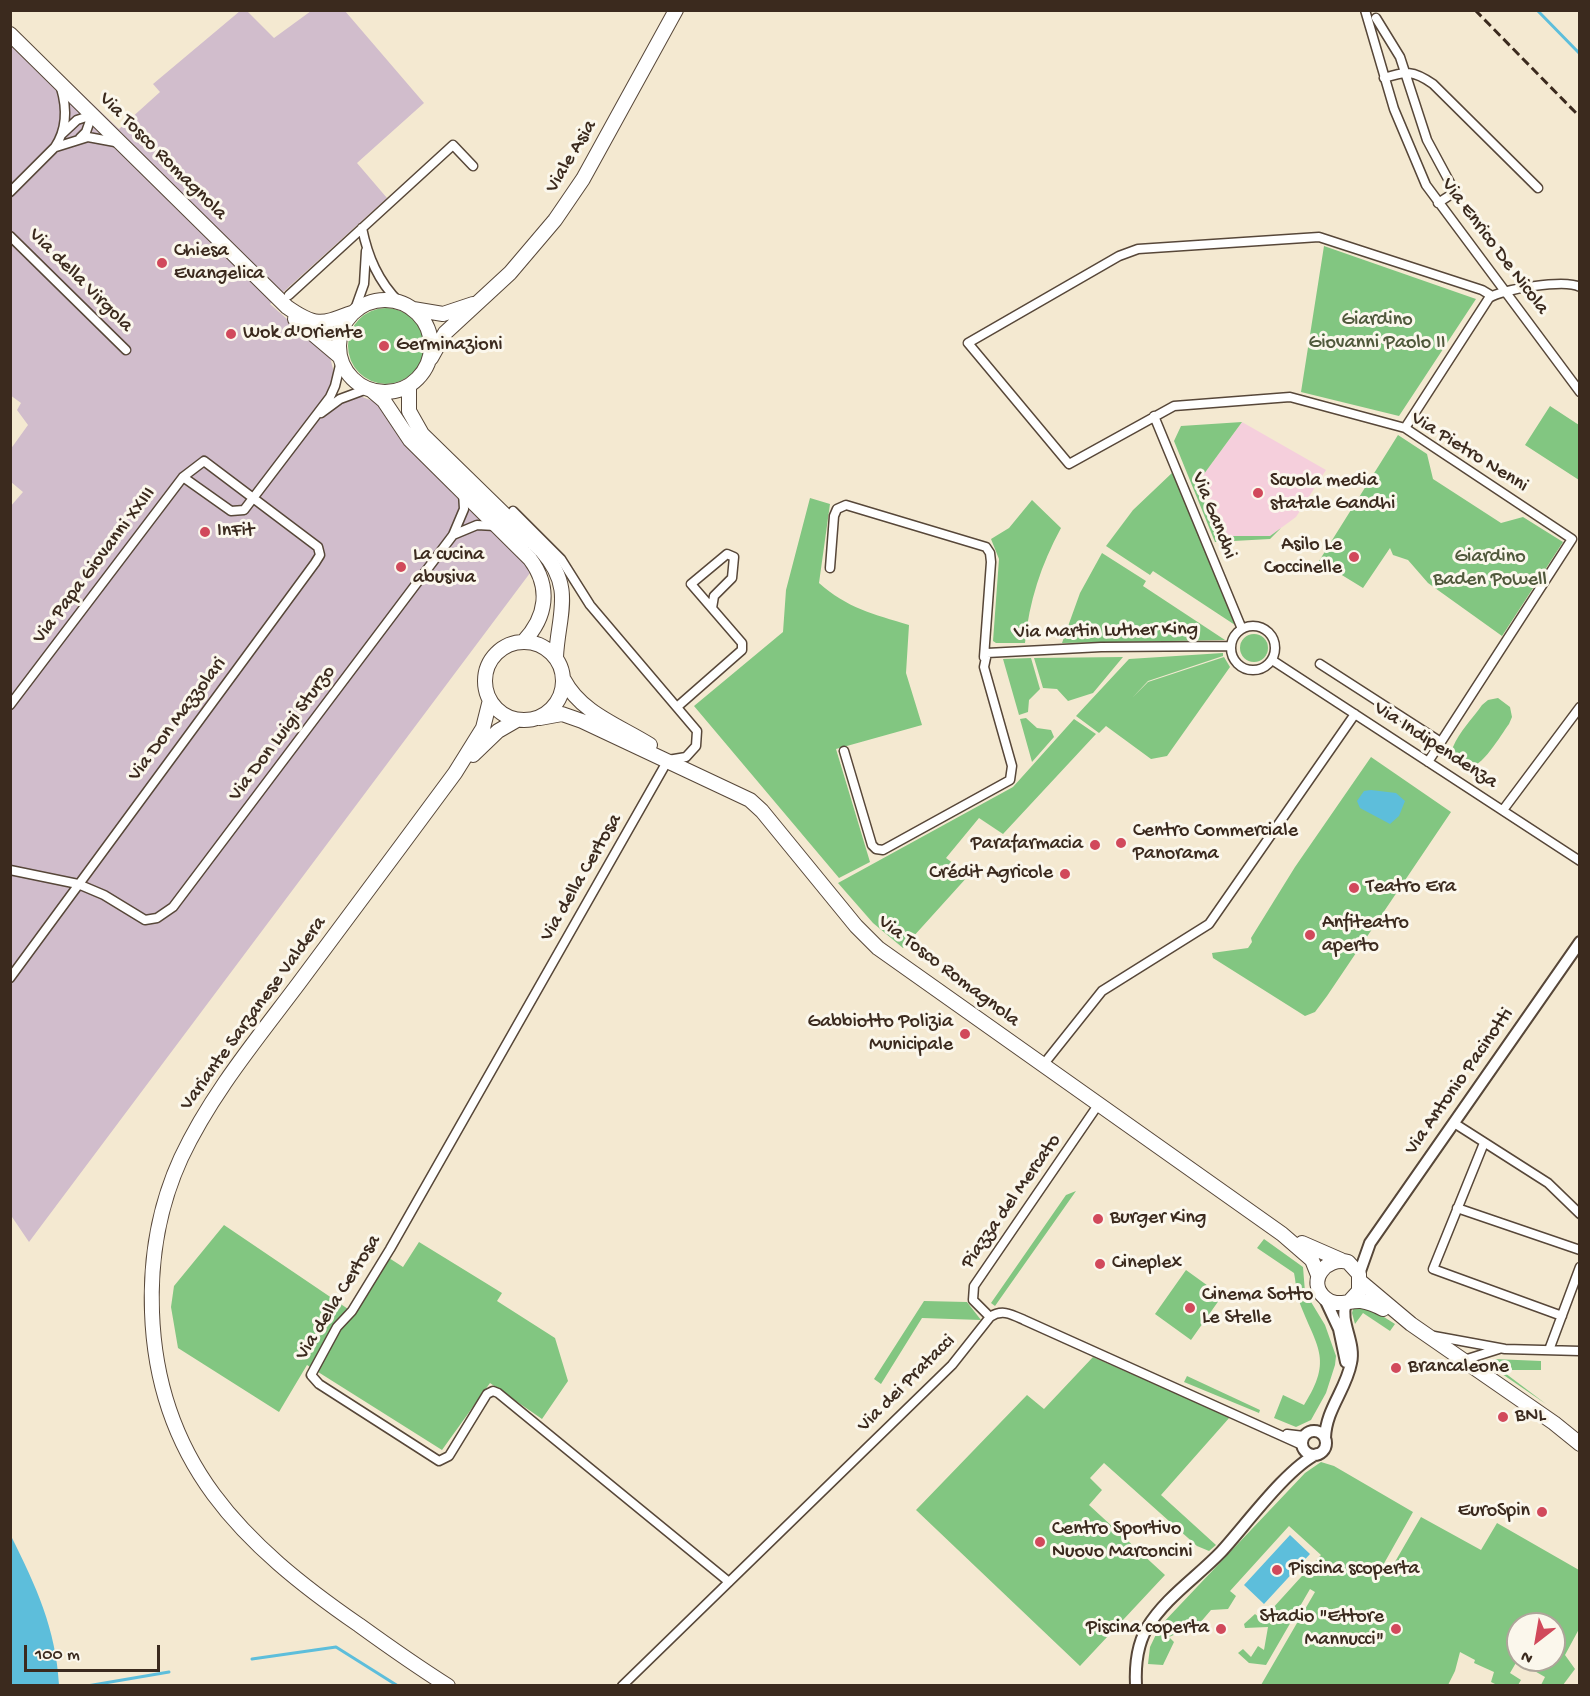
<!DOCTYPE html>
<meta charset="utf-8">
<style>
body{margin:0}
#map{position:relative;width:1590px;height:1696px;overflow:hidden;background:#f4e9d1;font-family:"Gochi Hand",sans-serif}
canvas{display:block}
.frame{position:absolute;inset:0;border:12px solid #3b2a1e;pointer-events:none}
.north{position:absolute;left:1506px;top:1612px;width:60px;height:60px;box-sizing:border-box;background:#fbf7ec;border:2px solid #aea59a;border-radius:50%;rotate:211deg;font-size:16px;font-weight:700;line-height:24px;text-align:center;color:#3b2a1e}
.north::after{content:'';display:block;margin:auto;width:21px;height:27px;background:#d1495b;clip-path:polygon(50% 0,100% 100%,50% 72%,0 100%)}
.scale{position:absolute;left:24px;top:1645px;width:136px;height:27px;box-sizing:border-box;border:3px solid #3b2a1e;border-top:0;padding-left:8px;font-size:18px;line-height:21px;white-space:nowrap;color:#3b2a1e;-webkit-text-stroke:4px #fbf7ec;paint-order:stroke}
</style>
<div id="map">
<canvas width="1590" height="1696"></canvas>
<div class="frame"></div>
<div class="north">N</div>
<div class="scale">100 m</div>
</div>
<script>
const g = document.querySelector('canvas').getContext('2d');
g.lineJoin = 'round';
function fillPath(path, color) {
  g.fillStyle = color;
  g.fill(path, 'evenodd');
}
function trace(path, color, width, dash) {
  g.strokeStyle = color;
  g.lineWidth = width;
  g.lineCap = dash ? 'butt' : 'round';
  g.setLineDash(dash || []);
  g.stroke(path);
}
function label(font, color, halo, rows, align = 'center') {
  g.font = font + ' "Gochi Hand",sans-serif';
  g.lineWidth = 6;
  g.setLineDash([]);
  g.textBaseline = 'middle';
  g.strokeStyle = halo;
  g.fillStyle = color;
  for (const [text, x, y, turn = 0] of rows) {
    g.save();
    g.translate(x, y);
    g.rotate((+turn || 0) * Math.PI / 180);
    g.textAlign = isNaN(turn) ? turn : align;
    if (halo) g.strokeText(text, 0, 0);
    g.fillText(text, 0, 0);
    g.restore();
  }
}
const built = new Path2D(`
 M1242,422L1326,470L1296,517L1270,536H1216L1201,478Z`);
const industrial = new Path2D(`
 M240,11H247L274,38L311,11H345L424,103L357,163L387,198L270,304L330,357L334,373L329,404L360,396L375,402L533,569L29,1242L10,1214V507L23,492L11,482L10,450L28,425L17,410L21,403L10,395V25L119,129L160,92L153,84Z`);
const green = new Path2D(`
 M1324,246L1476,299L1399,416L1301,392Z
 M348 346a38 38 0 1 1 76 0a38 38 0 1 1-76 0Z
 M1550,406L1579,425V480L1525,445Z
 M1242,422L1201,478L1216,536H1270L1281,528L1270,539L1215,542L1174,441L1181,426Z
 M1398,435L1427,454L1433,479L1501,523L1523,517L1563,542L1502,636L1428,583L1408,560L1393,555L1390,548L1363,588L1319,561Z
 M1173,472L1235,625L1153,571L1150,575L1106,546L1133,510Z
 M810,498L830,504L819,583C847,608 873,614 909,625L906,673L922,725L836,749L870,862L839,878L694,706L783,632L786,590Z
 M1032,500L1061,528C1041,565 1029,601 1025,643H996L993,641L999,559L991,539L1009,528Z
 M1102,553L1146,581L1143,586L1225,640L1062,643L1080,593Z
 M1240 648a14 14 0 1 1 28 0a14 14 0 1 1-28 0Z
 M1223,653V656L1148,681L1133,697L1148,682L1224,657L1230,667L1167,756L1151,759L1106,726L1099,733L1076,716L1129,659Z
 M1123,657L1093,693L1068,701L1057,689L1043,688L1034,658Z
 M1031,658L1040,689L1029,700L1028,712L1019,715L1003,659Z
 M1498,698L1510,707L1512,717L1509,724C1499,737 1475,783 1456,764C1452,760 1450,753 1453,747C1459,732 1473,718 1482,705L1488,700Z
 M1026,718L1037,728L1051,730L1054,737L1032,762L1020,719Z
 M1074,719L1096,734L1003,834L979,818L946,858L969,875L903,948L873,923L838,883L1013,787Z
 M1371,757L1451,812L1327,996L1315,1012L1305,1016L1213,958L1212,953L1248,948L1252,942L1251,938L1295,867Z
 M1076,1191L995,1306L991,1303L1066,1195Z
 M224,1225L351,1311L389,1258L403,1267L419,1242L502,1293L497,1301L555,1338L568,1381L542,1419L490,1383L442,1450L307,1365L279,1412L178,1348L171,1307L174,1286Z
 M1264,1239L1303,1267L1305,1292L1325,1325L1336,1356L1335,1365L1326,1393L1311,1420L1296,1427L1274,1418L1283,1395L1304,1405C1334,1358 1316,1347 1299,1301C1296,1292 1296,1282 1294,1273L1257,1248Z
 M1186,1270L1222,1296L1191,1340L1155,1314Z
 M924,1301L967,1302L981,1320L922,1318L881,1384L874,1379Z
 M1363,1308L1376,1312L1395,1324L1390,1331L1363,1313L1355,1324L1352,1313L1353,1309Z
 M1093,1357L1230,1417L1161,1495L1216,1545L1209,1551L1197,1546L1104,1463L1090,1478L1102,1490L1089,1505L1165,1575L1080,1666L916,1510L1027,1395L1044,1409Z
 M1494,1359L1541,1361V1370H1501L1546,1404L1489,1365V1361Z
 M1187,1376L1260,1410L1259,1413L1184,1382Z
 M1321,1462L1334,1466L1413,1512L1382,1567H1392L1421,1517L1481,1550L1497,1523L1579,1570V1629L1565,1655L1575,1669L1563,1685H1541L1545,1677L1517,1661L1510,1673L1521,1680L1518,1685H1497L1491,1682L1494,1672L1474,1663L1475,1660L1460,1652L1455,1671L1448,1685H1261L1315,1592L1310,1589L1266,1665L1249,1663L1238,1653L1243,1649L1251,1657L1258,1646L1264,1650L1268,1627L1245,1628L1244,1624L1255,1614L1262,1620L1321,1555L1289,1526L1230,1591L1236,1596L1228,1609L1211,1610L1199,1624L1169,1637L1174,1642L1163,1665L1148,1664L1150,1647L1160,1626L1305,1473ZM1518,1624H1554V1660H1518Z`);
const water = new Path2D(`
 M1371,790L1396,793L1405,801L1399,816L1390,824L1360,808L1357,801L1364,791Z
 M1290,1535L1310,1554L1264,1604L1244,1585Z
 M11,1536C36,1586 56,1629 59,1685H11Z`);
const stream = new Path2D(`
 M1537,10L1580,54
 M252,1659L336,1647L398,1686
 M87,1686L169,1672`);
const minor = new Path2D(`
 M1365,10L1394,109L1426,185L1580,392
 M1376,18L1400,57L1427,140L1455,192L1438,203
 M1384,78C1406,71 1413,70 1433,84L1538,188
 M62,134L77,120L92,115
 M80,138L86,132L92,115
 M56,147L88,137L115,142
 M10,192L55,147C67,129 67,108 61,88
 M362,228C368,257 378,281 399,302
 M10,236L126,350
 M289,295L453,145L473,166
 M354,312L364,284L366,251
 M321,413L340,399L367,389
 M1154,416L1242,629
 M1405,428L1489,298C1502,289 1565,279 1580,287
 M183,477L231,511L244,510L330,397L335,386L341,361
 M513,511L561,559L590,605L697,731L696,746L686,757L668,760L390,1249L352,1311L337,1327L311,1375L319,1384L439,1461L449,1456L487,1394L493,1391L498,1393L729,1582
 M453,535L477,525L495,526
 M830,568L834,516L837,509L846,505L986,547L990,553L991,562L984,657
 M1231 648a22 22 0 1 1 44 0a22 22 0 1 1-44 0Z
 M1272,660L1580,861
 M1320,664L1441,742
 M10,705L183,477L204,461L318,547L320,555L315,563L10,978
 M677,707L742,650V643L691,584L727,554L734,557L732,578L714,596L712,608
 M844,751L872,845L876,849L883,850L1010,780L1012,766L984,667L987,653L1101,647L1231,646
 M1428,762L1572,539L1405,428L1290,397L1174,406L1069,464L968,343L1119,256L1138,249L1319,237L1482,290L1492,296
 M1503,810L1580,707
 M10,870L78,884L104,895L145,920L157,918L173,907L453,535L464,509L463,492
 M1043,1065L1102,991L1209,924L1355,714
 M1454,1123L1548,1183L1580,1214
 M1484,1143L1433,1269L1562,1316
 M1457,1208L1580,1250
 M990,1317L973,1300L974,1286L1098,1105
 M1434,1336L1505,1349L1580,1351
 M1549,1350L1580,1267
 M1464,1360L1499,1349
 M1287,1434L1304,1436
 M622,1686L952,1365L990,1317C1002,1309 1011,1314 1024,1320L1302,1445`);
const tertiary = new Path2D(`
 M1359,1274L1370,1243L1580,942
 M1325,1299L1339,1329L1346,1362
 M1302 1443a12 12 0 1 1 24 0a12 12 0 1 1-24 0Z
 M1325,1438C1326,1409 1346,1390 1351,1363C1356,1342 1339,1322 1346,1303
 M1136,1686C1135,1666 1137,1645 1147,1628C1165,1598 1197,1577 1221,1552C1245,1526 1287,1468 1317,1454`);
const primary = new Path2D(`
 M10,34L287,307C317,328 322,324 354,312
 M339 346a46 46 0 1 1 92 0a46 46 0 1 1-92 0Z
 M413,309L443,314L473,304
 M295,319L340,357
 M431,358L445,333L510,273L555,220L583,179L676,10
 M409,387V411L422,434L542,551C575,588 558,615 556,657
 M371,390L384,401L410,440L530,559C551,587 547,617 523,642
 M485 681a39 39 0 1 1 78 0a39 39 0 1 1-78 0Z
 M564,680C581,713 620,726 650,745
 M540,718L562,714L582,721L750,800L762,811L856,926L878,948L1282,1234L1312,1260L1318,1275
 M473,755L498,731L517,720
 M1302,1243L1341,1260
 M1361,1282L1411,1324L1554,1423L1580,1444
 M1349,1302L1359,1291V1274L1348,1262C1326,1256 1306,1281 1325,1298C1336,1308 1348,1300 1361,1301C1368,1302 1376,1305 1383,1309
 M448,1686C418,1667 388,1646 359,1625C243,1545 157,1462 152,1312C150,1259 159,1206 181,1158C211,1094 257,1039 299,983C351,914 403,843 455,773L483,728L490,700`);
const rail = new Path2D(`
 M1475,10L1580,117`);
const markers = [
 [162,263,6,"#d1495b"],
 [231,334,6,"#d1495b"],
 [384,346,6,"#d1495b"],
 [1258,493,6,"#d1495b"],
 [205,532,6,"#d1495b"],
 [1354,557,6,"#d1495b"],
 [401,567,6,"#d1495b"],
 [1121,843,6,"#d1495b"],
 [1095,845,6,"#d1495b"],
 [1065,874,6,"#d1495b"],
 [1354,888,6,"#d1495b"],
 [1310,935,6,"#d1495b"],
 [965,1034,6,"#d1495b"],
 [1098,1219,6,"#d1495b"],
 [1100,1264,6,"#d1495b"],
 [1190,1308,6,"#d1495b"],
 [1396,1368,6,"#d1495b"],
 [1503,1417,6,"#d1495b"],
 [1542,1512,6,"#d1495b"],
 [1040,1542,6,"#d1495b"],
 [1277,1570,6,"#d1495b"],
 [1221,1629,6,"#d1495b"],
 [1396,1629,6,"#d1495b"]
];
const streetNames = [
 ["Via Tosco Romagnola",162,157,45],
 ["Viale Asia",572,157,-59],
 ["Via Enrico De Nicola",1494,247,53],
 ["Via della Virgola",80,281,45],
 ["Via Pietro Nenni",1469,453,32],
 ["Via Gandhi",1213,516,68],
 ["Via Papa Giovanni XXIII",95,566,-53],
 ["Via Martin Luther King",1106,632,-1],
 ["Via Don Mazzolari",178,720,-53],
 ["Via Don Luigi Sturzo",283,734,-53],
 ["Via Indipendenza",1435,746,33],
 ["Via della Certosa",582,878,-60],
 ["Via Tosco Romagnola",948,972,37],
 ["Variante Sarzanese Valdera",254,1014,-54],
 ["Via Antonio Pacinotti",1460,1082,-55],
 ["Piazza del Mercato",1012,1202,-55],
 ["Via della Certosa",339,1298,-58],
 ["Via dei Pratacci",907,1384,-45]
];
const poiNames = [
 ["Chiesa",174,252],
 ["Evangelica",174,275],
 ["Wok d'Oriente",243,334],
 ["Germinazioni",396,346],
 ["Scuola media",1270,482],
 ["statale Gandhi",1270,505],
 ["InFit",217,532],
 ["Asilo Le",1342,546,"right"],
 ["Coccinelle",1342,569,"right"],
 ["La cucina",413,556],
 ["abusiva",413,579],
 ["Centro Commerciale",1133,832],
 ["Panorama",1133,855],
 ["Parafarmacia",1083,845,"right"],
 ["Crédit Agricole",1053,874,"right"],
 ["Teatro Era",1366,888],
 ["Anfiteatro",1322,924],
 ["aperto",1322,947],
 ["Gabbiotto Polizia",953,1023,"right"],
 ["Municipale",953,1046,"right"],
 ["Burger King",1110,1219],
 ["Cineplex",1112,1264],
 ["Cinema Sotto",1202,1296],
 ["Le Stelle",1202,1319],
 ["Brancaleone",1408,1368],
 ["BNL",1515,1417],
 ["EuroSpin",1530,1512,"right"],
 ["Centro Sportivo",1052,1530],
 ["Nuovo Marconcini",1052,1553],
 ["Piscina scoperta",1289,1570],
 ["Stadio \"Ettore",1384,1618,"right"],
 ["Mannucci\"",1384,1641,"right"],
 ["Piscina coperta",1209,1629,"right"]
];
const parkNames = [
 ["Giardino",1377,321],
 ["Giovanni Paolo II",1377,344],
 ["Giardino",1490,558],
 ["Baden Powell",1490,581]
];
fillPath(built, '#f5cfdc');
fillPath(industrial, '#d1bdcc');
fillPath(green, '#82c681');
fillPath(water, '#5dbedb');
trace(stream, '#5dbedb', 3);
trace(minor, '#574739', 11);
trace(tertiary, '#574739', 14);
trace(primary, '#574739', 16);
trace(minor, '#fff', 8);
trace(tertiary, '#fff', 10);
trace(primary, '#fff', 14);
trace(rail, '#3b2a1e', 3, [9, 4.5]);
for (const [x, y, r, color] of markers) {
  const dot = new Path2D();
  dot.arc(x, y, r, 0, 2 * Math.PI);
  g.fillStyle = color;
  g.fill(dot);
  trace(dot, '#fbf7ec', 2);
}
label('20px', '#3b2a1e', '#fbf7ec', streetNames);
label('20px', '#3b2a1e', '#fbf7ec', poiNames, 'left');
label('20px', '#50593c', '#fbf7ec', parkNames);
</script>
